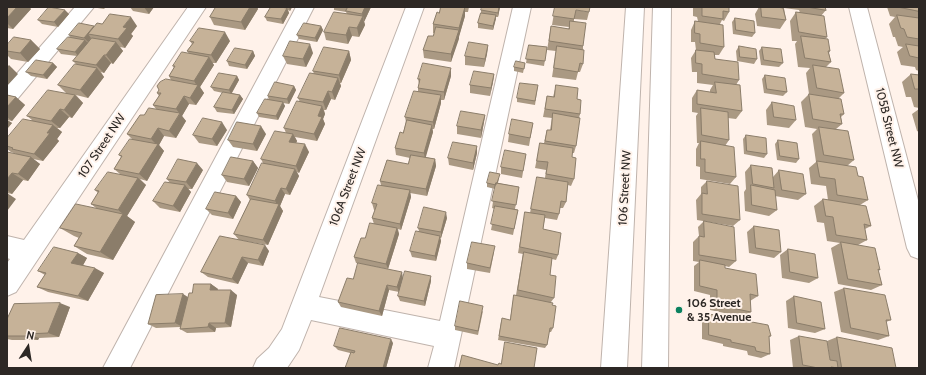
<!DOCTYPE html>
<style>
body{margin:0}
#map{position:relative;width:926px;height:375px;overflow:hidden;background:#fff2ea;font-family:Cabin,sans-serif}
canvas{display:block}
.frame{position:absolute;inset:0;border:8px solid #2d2825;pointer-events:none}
.north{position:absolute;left:8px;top:327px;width:40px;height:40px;-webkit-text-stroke:3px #fff2ea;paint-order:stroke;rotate:12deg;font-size:11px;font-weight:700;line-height:16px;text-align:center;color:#2d2825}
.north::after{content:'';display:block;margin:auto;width:14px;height:18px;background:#2d2825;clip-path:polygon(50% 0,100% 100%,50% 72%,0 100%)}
</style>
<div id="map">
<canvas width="926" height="375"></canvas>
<div class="frame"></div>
<div class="north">N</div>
</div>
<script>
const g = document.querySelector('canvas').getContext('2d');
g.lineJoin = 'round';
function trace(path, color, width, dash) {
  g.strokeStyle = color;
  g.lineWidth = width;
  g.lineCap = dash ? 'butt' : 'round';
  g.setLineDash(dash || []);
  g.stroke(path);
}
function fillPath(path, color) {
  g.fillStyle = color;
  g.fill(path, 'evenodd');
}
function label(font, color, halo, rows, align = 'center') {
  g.font = font + ' Cabin,sans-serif';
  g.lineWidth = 4;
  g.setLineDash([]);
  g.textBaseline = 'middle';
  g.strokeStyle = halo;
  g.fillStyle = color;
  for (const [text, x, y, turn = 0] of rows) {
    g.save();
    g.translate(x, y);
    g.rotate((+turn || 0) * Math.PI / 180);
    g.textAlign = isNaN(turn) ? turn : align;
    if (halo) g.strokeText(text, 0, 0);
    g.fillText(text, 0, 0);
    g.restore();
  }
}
const minor = new Path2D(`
 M75,7H94L14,103L7,106V85Z
 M188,7H206L16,292L7,296V263L10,259L7,258V236L24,240Z
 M296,7H314L130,368H103Z
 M406,7H424L319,297L440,321L513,7H531L454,368H428L434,346L311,320L299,350L287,368H253L257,359L269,348L282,329Z
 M626,7H644L627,368H601Z
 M653,7H671L668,368H642Z
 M849,7H867L919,204V259L911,256L907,248Z`);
const wall = new Path2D(`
 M7,7H29L31,9L13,29L7,28Z
 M91,7H106L104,9Z
 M130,7H154L149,14L133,11Z
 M216,7H257L258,9L245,30L214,25L210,17Z
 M271,7H292L290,11L288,10L289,13L283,24L267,21L265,17Z
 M334,7H371L364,22L365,25L359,37L352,36L348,44L326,40L324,32L347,14L346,12L334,10Z
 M441,7H469L468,12H465V16L451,62L424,58L423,50L433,36L434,33H433V24L439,13Z
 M500,7L498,17H496L493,30L478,28V23L481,13V10Z
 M555,7L589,12L587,20L574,19V21L583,46V64L580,72H578L576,80L552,77L556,51L547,50L551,26L568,29L569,27L552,25Z
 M693,7H729V12L724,21L722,20L720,24L724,47L719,55H715V59L739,80L736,85L742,111L736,119L728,118L729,140L725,146L736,177L730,184L700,179V167L696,166V149L699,143H697L696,116L698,113L692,112V98L697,90L710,92V90L713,85L697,83V72H692L691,58L696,50L695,42H691V30L695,21H698L697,17L693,16Z
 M759,7H825L826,10L821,16L827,37L825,39L830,51L829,53L831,62L826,67L844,93L839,98L844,114L841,117L842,124L836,129L854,160L847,166L858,176L868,200L860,205L871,226L865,229L867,240L858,245L880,270H878L882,285L871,290L838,284L831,248L840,243L827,241L824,223L817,222L814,206L823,199L828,200L826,186L811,184L809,168L816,162L812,134L817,129L805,127L801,102L809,94L806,73L810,68L798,67L795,44L797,41H792L790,21L796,12L800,13L799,10L784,8L786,20L780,29L757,26L755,14Z
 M887,7H919V71L916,70L915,67L901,65L897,52L903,47L898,46L895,37H893L889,24L895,17L890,16Z
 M69,14L58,27L42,24L38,20Z
 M735,18L755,33L752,37L733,34L732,22Z
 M102,24L137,26L131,34L133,36L125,48L120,47L123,51L113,64L111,63L104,73L101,72L104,77L88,98L76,95L83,103L72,118L69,117L60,128H57L62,132L57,139L59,141L43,161L33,159L40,164L28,181L23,180L12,194L7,193V152L19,155L11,152L7,149V138L32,120L27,116L66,93L58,85L77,65L73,61L77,56L61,54L57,49L71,38L69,35Z
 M321,26L323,30L317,42L299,39L297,35Z
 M31,40L40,49L28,62L11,59L7,55V45Z
 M190,41H230L216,63H212L214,65L200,87L204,93L196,105L189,104L182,116L186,121L176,138L164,136L159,145L164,151L147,181L140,179L146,185L127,216L135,222L113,260L87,254L74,246L79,238L74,236L60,228L96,208L91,204L98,193L95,190L120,174L114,169L121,157L119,155L132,139L127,134L144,115L156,109L153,105L159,96L157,93L171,80L169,76L174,68L173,66L189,54L187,51L192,44Z
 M488,45L487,54L484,67L465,65V56Z
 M529,45L547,47L544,66L526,63Z
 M739,46L757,59L754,64L737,61L736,51Z
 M762,47L783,63L779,67L761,65L759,51Z
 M253,51L255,56L247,69L229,66L227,61Z
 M349,51L351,60L341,83H340L341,86L335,100L331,99L326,110H324L325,114L323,119L325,124L317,141L295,137L297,141L296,143L309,152L299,173L297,172L299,176L290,195L285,194L280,206L283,211L268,245L239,240L234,234L250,200L247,195L263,163L261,159L286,133L284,128L300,102L298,98L314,74L313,71Z
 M313,53L306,67L287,64L283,56Z
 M53,63L57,67L47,79L31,76L26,72Z
 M525,63L523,73L514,71V67Z
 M494,74L493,82L490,96L470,93V85Z
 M911,74L919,75V108L914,107L911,97H906L902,82Z
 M765,75L787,92L783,96L764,93L762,79Z
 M237,76L239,80L232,93L240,95L243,99L234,114L217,112L214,107L223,93L214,91L211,87Z
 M451,76L444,100H441V103L434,129H432L433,132L425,157L435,159L436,166L427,196L410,193L411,197L401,230L398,229L399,234L388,269L356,263L354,257L374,224L372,218L375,210H374L372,203L381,185L380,181L408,164L410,158L396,155L395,148L403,133L406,122L405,117L418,91V88L419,84L418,79Z
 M538,85L535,105L517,102V98Z
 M556,85L577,99L580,114L579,118L576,146L574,153H572V157L574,179L571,186L568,185L566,202L563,208H560L559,214L557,220L545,218L543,229L558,255L556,260L552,259L550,275L554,298L551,302L553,328L551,332H549L547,345L545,348L498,340L501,322L510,320L513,300L514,295H516L523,254L518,253L525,212L530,213L537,177L545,178L546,170L535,168L540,143H544L547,130H550L552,118L543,117L547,96L553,97Z
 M294,86L296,90L289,104L283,103L285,106L278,120L259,117L257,113L269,100L268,96Z
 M7,95L16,97L25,105L12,121L7,120L12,123L7,129Z
 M772,102L796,120L789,128L767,125L766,110Z
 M919,109V132L917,131L912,114Z
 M485,115L484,122L481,138L457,134V126Z
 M533,123L529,146L508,142L509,134Z
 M227,130L217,146L199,143L193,135Z
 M266,134L257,151L233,147L228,140Z
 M746,135L767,154L764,158L744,154L743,139Z
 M778,140L799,159L796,163L777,160L775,144Z
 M477,146V153L473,170L449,165L448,158Z
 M526,154L522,178L501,174V167Z
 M253,161L258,168L249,186L227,182L222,175Z
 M751,165L773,177L779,170L806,194L798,200L775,196L777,210L769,216L745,211L744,192L746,189L745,172Z
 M203,170L192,189H188L191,192L180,212L160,208L153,201L170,183L167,179Z
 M499,178L498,183L519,187L515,209L518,210L513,235L491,230L495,209L492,208L495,189L487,187V183Z
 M707,181L740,220L733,226L697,220L696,200L701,194V187Z
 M236,196L241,202L233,219L212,215L206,209Z
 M447,218L441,238H440L441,241L436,261L412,257L410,251L419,231L418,228Z
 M704,221L736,261L729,267L725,266V268L758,296L750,301L751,312L743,317L710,310V295L694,291V266L699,262L693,261V242L699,236L698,227Z
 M754,226L781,252L774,258L749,253L747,232Z
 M220,236L269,251L263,266L248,263L238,284L208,277L201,272Z
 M788,249L818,278L809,283L782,278L780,255Z
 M494,252L490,273L467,269V263Z
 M78,253L87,258L83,265L104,273L88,301L48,292L37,287L45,275L38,271Z
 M402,272L399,292L389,290L382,316L341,307L338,302L353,279Z
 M431,281L425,306L400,301L398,296Z
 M211,284L218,289L217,290L237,295L231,327L216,328L215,332L187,333L180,329V327L156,328L148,324L183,294L188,297L192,293Z
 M844,288L891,320L886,322L889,336L878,340L841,332L834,292Z
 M794,296L825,329L815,333L788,328L786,301Z
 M70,307L59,337L39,338L38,340H12L7,339V319Z
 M483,311L478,335L455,330V326Z
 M709,314L771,336L769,337L770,354L761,358L748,355L747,351L723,346V344L702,339V319Z
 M799,336L830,360L827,341L837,337L896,368H793L790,340Z
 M393,343L386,368L350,353L338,350L334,346Z`);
const shadedWall = new Path2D(`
 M17,7H29L31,9L13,29L7,23V18Z
 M144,7H154L149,14Z
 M250,7H257L258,9L245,30L241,22Z
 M289,7H292L290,11Z
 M365,7H371L364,22L362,14Z
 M465,7V16L459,37V28Z
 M499,7H500L498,17V13Z
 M287,8L289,13L283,24L281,19Z
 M65,10L69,14L58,27L54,22Z
 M496,15V19L493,30V26Z
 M363,16L365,25L359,37L357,28Z
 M131,17L137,26L131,34L133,36L125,48L118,39L123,27Z
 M94,26L88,34L91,38L88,42L84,38Z
 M321,26L323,30L317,42L315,38Z
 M349,27L352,36L348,44L346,35Z
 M459,30V39L451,62V54Z
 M225,32L230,41L216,63L211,55Z
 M31,40L40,49L28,62L20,53Z
 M85,40L89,44L79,57L75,52Z
 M116,42L123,51L113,64L106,55Z
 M310,44L313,53L306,67L303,59Z
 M488,45L487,54L484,67L485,59Z
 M253,51L255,56L247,69L245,65Z
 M349,51L351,60L341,83L339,75Z
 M104,55L111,63L104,73L96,65Z
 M209,57L214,65L200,87L204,93L196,105L190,98L197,86L194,81Z
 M53,63L57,67L47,79L43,75Z
 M9,65L18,74L7,86V67Z
 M97,68L104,77L88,98L80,90Z
 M451,68V76L444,100V92Z
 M494,74L493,82L490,96L491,88Z
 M237,76L239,80L231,94L229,90Z
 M338,78L341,86L335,100L332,92Z
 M294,86L296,90L289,104L287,99Z
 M328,91L331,99L326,110L323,102Z
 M75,95L83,103L72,118L64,110Z
 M240,95L243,99L234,114L232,110Z
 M441,95V103L434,129L433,122Z
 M184,96L189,104L182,116L186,121L176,138L169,131L180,114L176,109Z
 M16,97L25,105L12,121L7,117V107Z
 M283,102L285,106L278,120L276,116Z
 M322,106L325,114L323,119L325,124L317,141L314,134L318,116Z
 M60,109L69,117L60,128L51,121Z
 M485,115L484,122L481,138V130Z
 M7,120L12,123L7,129Z
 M222,122L227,130L217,146L212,139Z
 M53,125L62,132L57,139L59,141L43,161L34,154L47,133Z
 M432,125L433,132L425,160L424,153Z
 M261,126L266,134L257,151L253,144Z
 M158,128L164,136L159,145L164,151L147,181L139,174L157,145L151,139Z
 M293,134L297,141L293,149L289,142Z
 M305,144L309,152L299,173L296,166Z
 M477,146V153L473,170V163Z
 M31,157L40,164L28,181L18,174Z
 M435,159L436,166L427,196L426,189Z
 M253,161L258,168L249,186L244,179Z
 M197,163L203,170L192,189L186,182Z
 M295,169L299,176L290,195L286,189Z
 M12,173L23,180L12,194L7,190V179Z
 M138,178L146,185L127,216L135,222L113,260L100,252L123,214L118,210Z
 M185,185L191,192L180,212L173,206Z
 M281,188L285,194L280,206L283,211L268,245L263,240L278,206L275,201Z
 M410,190L411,197L401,230L400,224Z
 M7,193L16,199L7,211Z
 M236,196L241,202L233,219L228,213Z
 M446,212L447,218L441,238V232Z
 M397,228L399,234L388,269L386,264Z
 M440,236L441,241L436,261L435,256Z
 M265,245L269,251L263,266L258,260Z
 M78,253L87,258L81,269L71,263Z
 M242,257L248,263L238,284L232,279Z
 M95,268L104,273L88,301L78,296Z
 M402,272L403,278L399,292L397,287Z
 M431,276V281L425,306L424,301Z
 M211,284L218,289L216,295L210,290Z
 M387,285L389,290L382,316L379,311Z
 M231,290L237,295L231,327L225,323Z
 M183,294L190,299L183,327L175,323Z
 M60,303L70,307L59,337L48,333Z
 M209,323L216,328L215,332L208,327Z
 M27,334L39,338L38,340L26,336Z
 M391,339L393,343L386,368H383Z`);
const building = new Path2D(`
 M7,7H17L7,18Z
 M49,7L65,10L54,22L38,20Z
 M216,7H250L241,22L210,17Z
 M271,7H280L287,8L281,19L265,17Z
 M348,7H365L362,14L346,11Z
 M441,7H465L459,28L433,24L437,12L439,13Z
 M482,7H499L498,13L481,10Z
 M555,7H590L589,12L576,10L574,19L553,16Z
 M698,7H729V12L723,11V19L702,16V8Z
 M761,7H777L783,8L786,20L762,17Z
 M807,7H825L826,10Z
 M898,7H919V11Z
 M334,12L363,16L357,28L349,27L346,35L324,32Z
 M796,12L824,16L827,37L799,32Z
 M481,13L496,15L493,26L478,23Z
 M110,14L131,17L123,27L127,28L118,39L88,34L97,23L102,24Z
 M897,15L919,18V39L907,37L904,29L901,28Z
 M735,18L754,21L755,33L736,30Z
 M570,21L586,23L583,46L549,41L551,26L569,29Z
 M695,21L723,25L724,47L700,43V34L695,33Z
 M79,23L94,26L84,38L69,35Z
 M304,23L321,26L315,38L297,35Z
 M436,27L459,30L451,54L423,50L428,36H433Z
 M199,28L225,32L211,55L187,51L194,42L190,41Z
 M801,36L828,39L830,51H828L831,62L805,58Z
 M14,37L31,40L20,53L7,51V45Z
 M68,37L85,40L75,52L57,49Z
 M92,38L116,42L106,55H104L96,65L73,61Z
 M290,41L310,44L303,59L283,56Z
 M469,42L488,45L485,59L465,56Z
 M906,44L919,46V58L910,56Z
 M529,45L547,47L545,61L526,59Z
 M557,46L584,50L583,64L580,63L578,72L554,68Z
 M739,46L756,49L757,59L740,57Z
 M324,47L349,51L339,75L313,71Z
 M762,47L781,49L783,63L764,60Z
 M235,48L253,51L245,65L227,61Z
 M696,50L714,52L715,59L738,62L739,80L702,74V64L696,63Z
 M182,52L209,57L194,81L169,76L175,66H173Z
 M36,60L53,63L43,75L26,72Z
 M516,61L525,63L524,69L514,67Z
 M423,63L451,68L444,92L418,88L420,79H418Z
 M75,64L97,68L80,90L58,85Z
 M813,65L839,69L844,93L817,88Z
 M474,71L494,74L491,88L470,85Z
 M219,73L237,76L229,90L211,87Z
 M310,73L338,78L332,92L328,91L323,102L298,98Z
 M911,74L919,75V89H915Z
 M765,75L785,78L787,92L767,89Z
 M166,79L198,85L190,98L184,96L176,109L153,105L161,93H157L159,90L157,86L160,82Z
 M275,82L294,86L287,99L268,96Z
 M715,82L740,85L742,111L697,104V90L716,93Z
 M520,83L538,85L535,101L517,98Z
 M556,85L578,88L577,99L581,100L580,114L545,109L547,96L554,97Z
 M48,90L75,95L64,110L60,109L51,121L27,116Z
 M414,91L441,95L433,122L405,117Z
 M223,92L240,95L232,110L214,107Z
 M809,94L841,99L844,114H840L842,124L813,119Z
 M7,95L16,97L7,107Z
 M265,99L283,102L276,116L257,113Z
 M297,101L322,106L318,116L322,117L314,134L284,128Z
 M772,102L794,106L796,120L774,117Z
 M149,108L180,113L169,131L158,128L151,139L127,134L140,115H144Z
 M701,108L728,112L729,140L702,135Z
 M461,111L485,115L481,130L457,126Z
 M553,113L580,118L576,146L545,141L547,130H551Z
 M203,118L222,122L212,139L193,135Z
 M23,119L53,125L47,133H50L34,154L12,149L13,148L7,146V138Z
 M512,119L533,123L530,138L509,134Z
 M407,120L432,125L424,153L395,148L400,132L403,133Z
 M237,122L261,126L253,144L228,140Z
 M819,127L848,131L854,160L824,155Z
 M275,131L293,134L289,142L305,144L296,166L261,159Z
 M746,135L766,138L767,154L747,151Z
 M130,139L158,144L139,174L114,169L122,156L119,155Z
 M778,140L797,143L799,159L780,156Z
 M701,141L734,147L736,177L705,172V159H701Z
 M453,142L477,146L473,163L448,158Z
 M540,143L573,148L572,157L576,158L574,179L546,174L548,162L537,161Z
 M505,150L526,154L523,171L501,167Z
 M7,152L31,157L18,174L12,173L7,179Z
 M411,155L435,159L426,189L380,181L387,160L408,164Z
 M231,157L253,161L244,179L222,175Z
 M178,159L197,163L186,182L167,179Z
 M817,161L856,167L858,176L863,177L868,200L837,195L835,179L820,177Z
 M262,163L295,169L286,189L281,188L275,201L247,195Z
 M751,165L772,168L774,188L753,184Z
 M779,170L803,174L806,194L782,190Z
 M108,172L138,178L118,210L91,204L99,191L95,190Z
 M490,172L500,174L497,183H496V185L487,183Z
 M537,177L568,182L566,202L561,201L559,214L531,209Z
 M707,181L738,186L740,220L702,214V193L707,194Z
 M165,182L185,185L173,206L153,201Z
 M496,183L519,187L516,205L492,201Z
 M378,185L410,190L400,224L372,218L377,204L372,203Z
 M751,185L775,190L777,210L752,205Z
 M215,192L236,196L228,213L206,209Z
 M251,199L279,204L263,240L234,234Z
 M823,199L866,206L871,226L864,224L867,240L836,235L833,217L826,216Z
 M76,204L123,214L100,252L74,246L82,233L60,228Z
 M495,206L518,210L514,229L491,224Z
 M424,207L446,212L441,232L418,228Z
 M525,212L545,215L543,229L561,233L558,255L520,247Z
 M704,221L734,227L736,261L699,255V236L704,237Z
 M370,223L397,228L386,264L354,257L361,238H365Z
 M754,226L779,230L781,252L756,248Z
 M416,231L440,236L435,256L410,251Z
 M220,236L265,245L258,260L242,257L232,279L201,272Z
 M472,242L495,246L490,268L467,263Z
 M841,242L875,248L880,270L878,269L882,285L848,279Z
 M54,247L78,253L71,263L95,268L78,296L37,287L46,273L38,271Z
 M788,249L815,254L818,278L790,272Z
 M524,252L552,258L550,275L556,276L554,298L518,290Z
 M700,260L725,265V268L756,274L758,296L750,294L751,312L717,305V290L700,286Z
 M358,263L402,272L397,287L387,285L379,311L338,302L347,278L353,279Z
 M405,271L431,276L424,301L398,296Z
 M194,284H211L210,290H231L225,323H209L208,327L180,329L189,293H192Z
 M844,288L885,295L891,320H886L889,336L851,328Z
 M183,294L175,323L148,324L156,295Z
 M514,295L553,303L552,305L556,306L553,328H550L547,345L499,336L502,318L510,320Z
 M794,296L821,302L825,329L797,323Z
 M460,301L483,306L478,331L455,326Z
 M60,303L48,333L27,334L26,336H7V319L14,304Z
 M709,314L768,325L771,336H769L770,354L756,351L755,347L731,342V340L709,335Z
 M340,328L391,339L383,368H345L351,352L354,353L355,351L334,346Z
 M799,336L827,341L830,360L837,361L838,368L831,367V368H818L803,365Z
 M837,337L892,348L896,368H842Z
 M505,342L537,348L534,368H535H459L462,355L498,365L499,363L501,364Z`);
const markers = [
 [679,310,4,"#0b815f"]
];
const streetNames = [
 ["105B Street NW",889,128,76],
 ["107 Street NW",102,146,-56],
 ["106A Street NW",348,187,-69],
 ["106 Street NW",625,188,-87]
];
const poiNames = [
 ["106 Street",687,303],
 ["& 35 Avenue",687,317]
];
trace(minor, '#bfb3ac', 2);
fillPath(minor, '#fff');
fillPath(wall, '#aa9983');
fillPath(shadedWall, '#8b7d6a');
fillPath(building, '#c6b298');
trace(building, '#8b7d6a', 1);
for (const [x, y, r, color] of markers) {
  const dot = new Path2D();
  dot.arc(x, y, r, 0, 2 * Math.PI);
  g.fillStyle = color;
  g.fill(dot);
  trace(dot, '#fff2ea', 1.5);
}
label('12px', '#2d2825', '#fff2ea', streetNames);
label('bold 12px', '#2d2825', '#fff2ea', poiNames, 'left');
</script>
